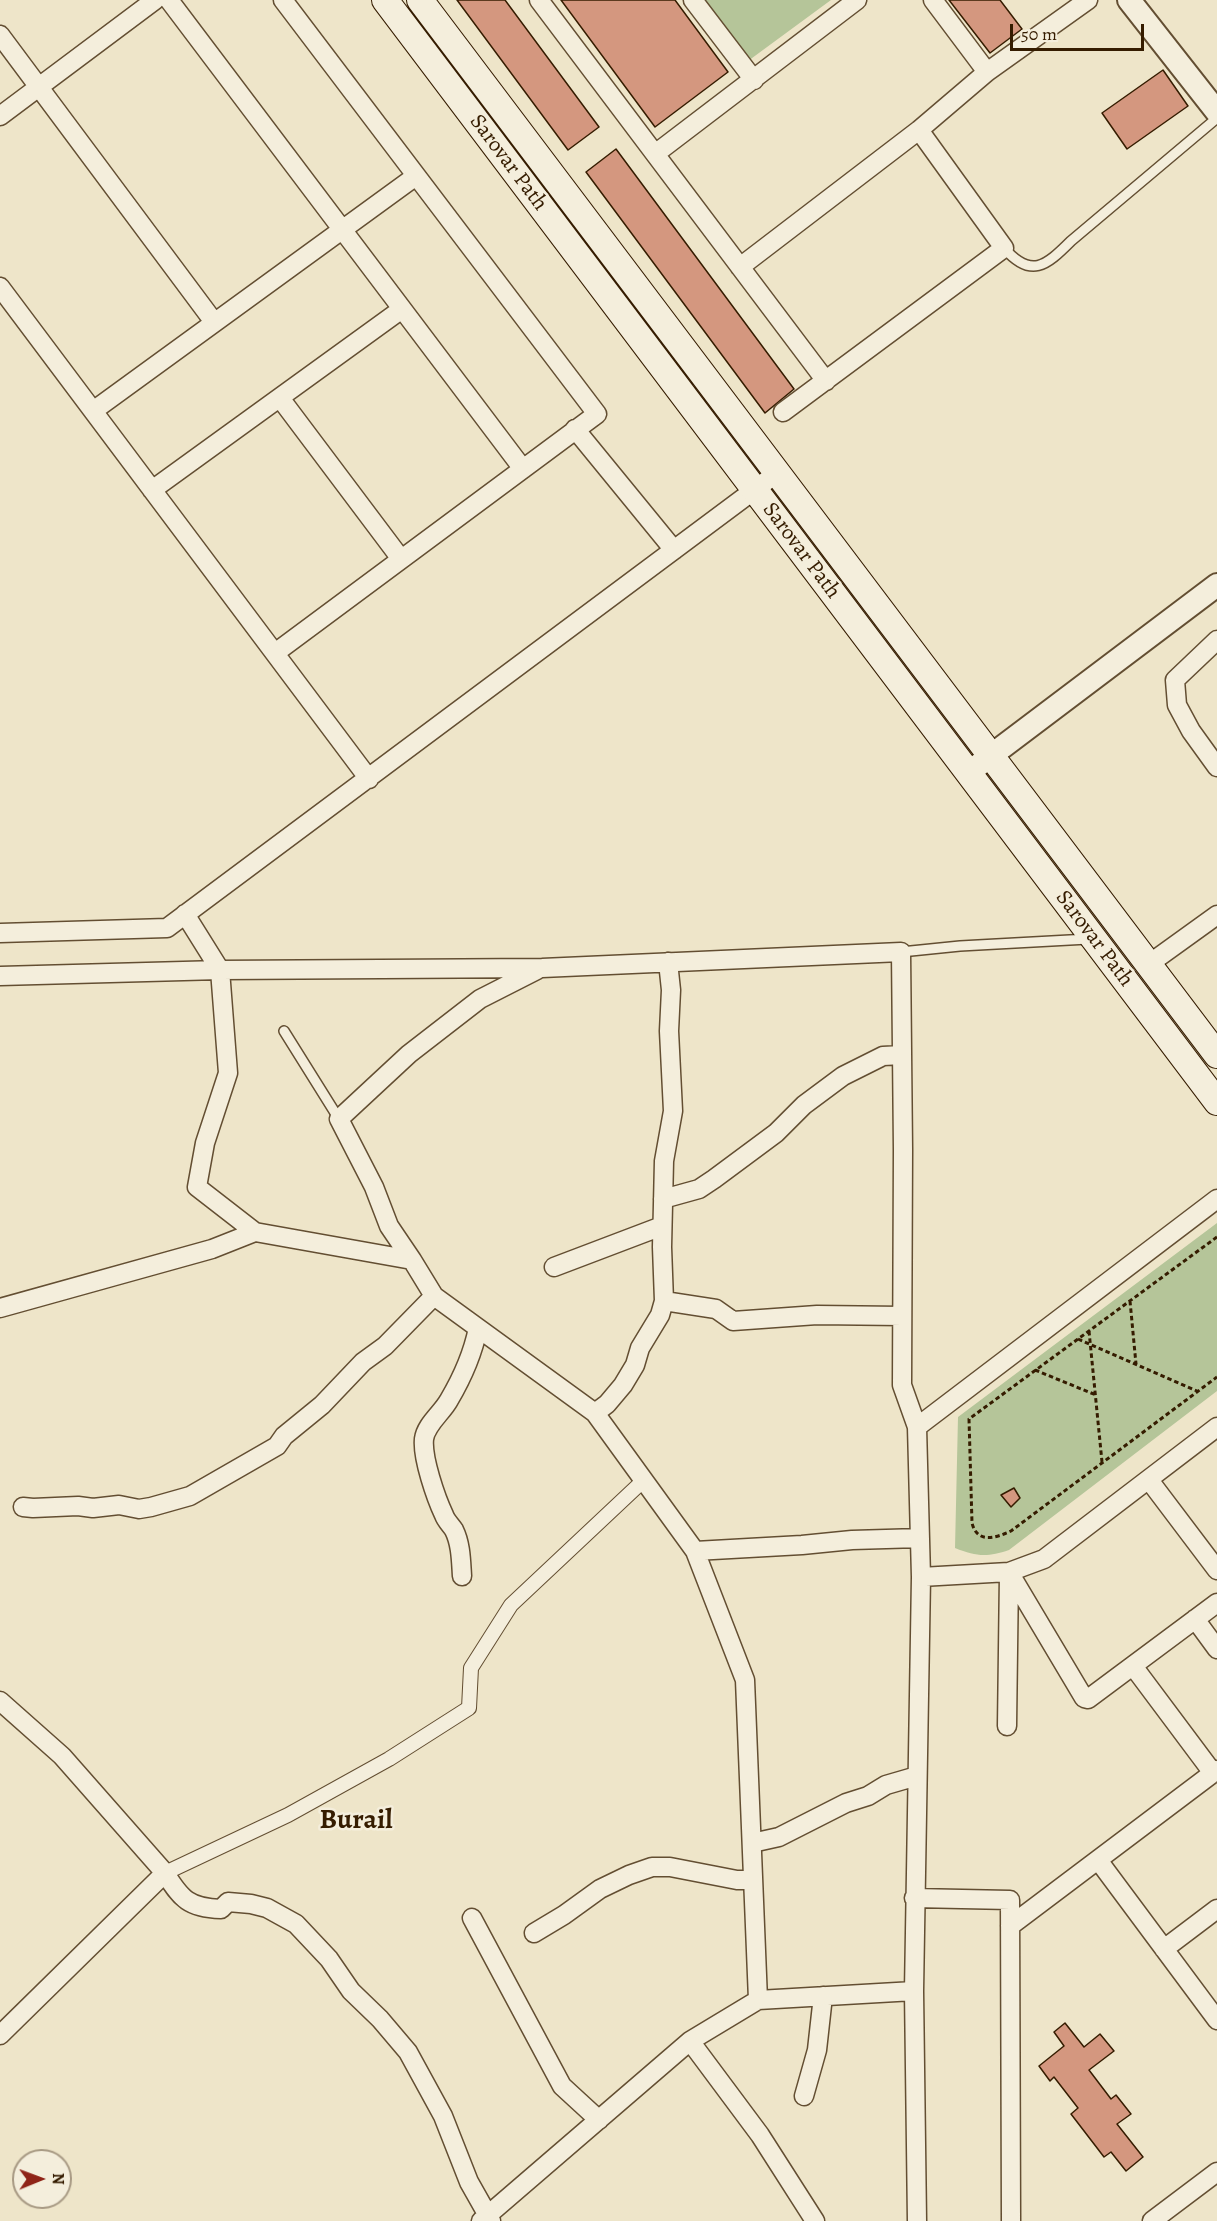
<!DOCTYPE html>
<style>
body{margin:0}
#map{position:relative;width:1217px;height:2221px;overflow:hidden;background:#eee5c9;font-family:Alegreya,serif}
canvas{display:block}
.north{position:absolute;left:12px;top:2149px;width:60px;height:60px;box-sizing:border-box;background:#f4eedc;border:2px solid #a89a84;border-radius:50%;rotate:89deg;font-size:16px;font-weight:700;line-height:24px;text-align:center;color:#351c00}
.north::after{content:'';display:block;margin:auto;width:21px;height:27px;background:#8f2418;clip-path:polygon(50% 0,100% 100%,50% 72%,0 100%)}
.scale{position:absolute;left:1010px;top:24px;width:134px;height:27px;box-sizing:border-box;border:3px solid #351c00;border-top:0;padding-left:8px;font-size:18px;line-height:21px;white-space:nowrap;color:#351c00;-webkit-text-stroke:4px #f4eedc;paint-order:stroke}
</style>
<div id="map">
<canvas width="1217" height="2221"></canvas>
<div class="north">N</div>
<div class="scale">50 m</div>
</div>
<script>
const g = document.querySelector('canvas').getContext('2d');
g.lineJoin = 'round';
function fillPath(path, color) {
  g.fillStyle = color;
  g.fill(path, 'evenodd');
}
function trace(path, color, width, dash) {
  g.strokeStyle = color;
  g.lineWidth = width;
  g.lineCap = dash ? 'butt' : 'round';
  g.setLineDash(dash || []);
  g.stroke(path);
}
function label(font, color, halo, rows, align = 'center') {
  g.font = font + ' Alegreya,serif';
  g.lineWidth = 5;
  g.setLineDash([]);
  g.textBaseline = 'middle';
  g.strokeStyle = halo;
  g.fillStyle = color;
  for (const [text, x, y, turn = 0] of rows) {
    g.save();
    g.translate(x, y);
    g.rotate((+turn || 0) * Math.PI / 180);
    g.textAlign = isNaN(turn) ? turn : align;
    if (halo) g.strokeText(text, 0, 0);
    g.fillText(text, 0, 0);
    g.restore();
  }
}
const green = new Path2D(`
 M704,0H831L748,61Z
 M1217,1223V1391L1009,1550C988,1557 977,1557 955,1548L958,1417Z`);
const building = new Path2D(`
 M457,0H505L599,127L568,150Z
 M561,0H675L728,72L655,127Z
 M949,0H1000L1022,29L990,53Z
 M1163,70L1188,106L1127,149L1102,113Z
 M616,149L794,389L765,413L586,172Z
 M1014,1488L1020,1498L1011,1507L1001,1495Z
 M1065,2023L1084,2047L1100,2034L1114,2051L1089,2070L1111,2099L1116,2095L1131,2114L1117,2124L1143,2157L1126,2171L1111,2152L1104,2157L1071,2114L1078,2108L1054,2077L1050,2081L1039,2066L1064,2046L1054,2032Z`);
const path = new Path2D(`
 M1217,1237L969,1419L972,1523C977,1544 996,1538 1011,1531L1217,1377
 M1130,1301L1136,1364
 M1089,1331L1102,1462
 M1078,1339L1197,1391
 M1035,1370L1096,1395`);
const service = new Path2D(`
 M1004,248C1031,279 1046,266 1071,241L1217,118
 M901,952L960,946L1088,939
 M284,1031L339,1119`);
const pedestrian = new Path2D(`
 M165,1873L288,1815L389,1759L469,1708L471,1668L511,1605L644,1480`);
const minor = new Path2D(`
 M169,0L523,469
 M539,0L826,381
 M693,0L754,80
 M933,0L987,72
 M0,35L214,322
 M0,116L155,0
 M655,154L857,0
 M740,267L919,130L987,72L1088,0
 M0,287L369,779
 M280,398L401,559
 M93,411L416,176
 M783,412L1004,248L919,130
 M575,429L674,550
 M152,490L402,309
 M1217,640L1175,680L1177,705L1191,731L1217,767
 M275,653L597,414L283,0
 M185,914L220,970L542,968L901,952L903,1150L902,1385L917,1427
 M0,933L167,928L777,473
 M1149,964L1217,915
 M0,976L220,970L228,1073L205,1143L197,1187L255,1232L412,1260L434,1296L595,1413L695,1551L745,1680L758,2000
 M663,1199L699,1189L714,1179L776,1133L804,1105L843,1076L883,1056L902,1055
 M412,1260L389,1226L374,1187L339,1119L409,1054L480,999L537,970
 M554,1267L662,1226
 M664,1301L716,1309L733,1321L817,1315L902,1316
 M0,1308L212,1249L255,1232
 M595,1413L607,1404L623,1385L635,1365L640,1348L660,1315L664,1301L662,1247L664,1161L673,1111L669,1031L671,990L668,962
 M1149,1480L1217,1570
 M23,1507L33,1508L78,1506L93,1508L119,1505L139,1509L151,1507L190,1496L277,1446L284,1436L322,1405L363,1362L385,1346L434,1296
 M695,1551L802,1545L852,1540L920,1538
 M1009,1572L1084,1698L1088,1699L1217,1603
 M462,1576C461,1561 461,1544 454,1530C451,1525 446,1521 444,1515C436,1498 422,1458 424,1439C426,1424 442,1413 449,1400C462,1378 473,1353 478,1328
 M921,1577L1009,1572L1044,1559L1217,1427
 M1195,1619L1217,1649
 M1133,1666L1213,1773
 M0,1701L62,1756L165,1873C181,1899 189,1908 221,1909L228,1902L251,1904L267,1908L296,1924L329,1959L351,1991L380,2019L408,2052L443,2116L469,2182L491,2221
 M1007,1726L1009,1574
 M752,1843L779,1837L846,1803L868,1796L886,1785L917,1776
 M1098,1860L1217,2020
 M914,1898L1010,1900L1011,2221
 M472,1918L562,2086L599,2120
 M1010,1926L1217,1770
 M534,1933L564,1915L600,1889L629,1875L652,1867H670L737,1880H753
 M1164,1949L1217,1909
 M0,2035L165,1873
 M690,2041L760,2135L815,2221
 M804,2096L817,2050L823,1996
 M481,2221L690,2041L758,2000L914,1991
 M917,2221L914,1991L921,1577L917,1427L1217,1199
 M1152,2221L1217,2172`);
const tertiary = new Path2D(`
 M1129,0L1217,112
 M968,773L1217,585`);
const secondary = new Path2D(`
 M385,0L1217,1102
 M420,0L1217,1055`);
const streetNames = [
 ["Sarovar Path",508,163,53],
 ["Sarovar Path",801,551,53],
 ["Sarovar Path",1094,939,53]
];
const districtNames = [
 ["Burail",356,1821]
];
fillPath(green, '#b5c599');
fillPath(building, '#d4977f');
trace(building, '#351c00', 1.5);
trace(service, '#634e32', 12);
trace(pedestrian, '#634e32', 16);
trace(minor, '#634e32', 21);
trace(tertiary, '#634e32', 26);
trace(secondary, '#351c00', 28);
trace(path, '#351c00', 3, [4.5, 3]);
trace(service, '#f4eedc', 9);
trace(pedestrian, '#f4eedc', 14);
trace(minor, '#f4eedc', 18);
trace(tertiary, '#f4eedc', 22);
trace(secondary, '#f4eedc', 26);
label('22px', '#351c00', '#f4eedc', streetNames);
label('bold 28px', '#351c00', '#f4eedc', districtNames);
</script>
